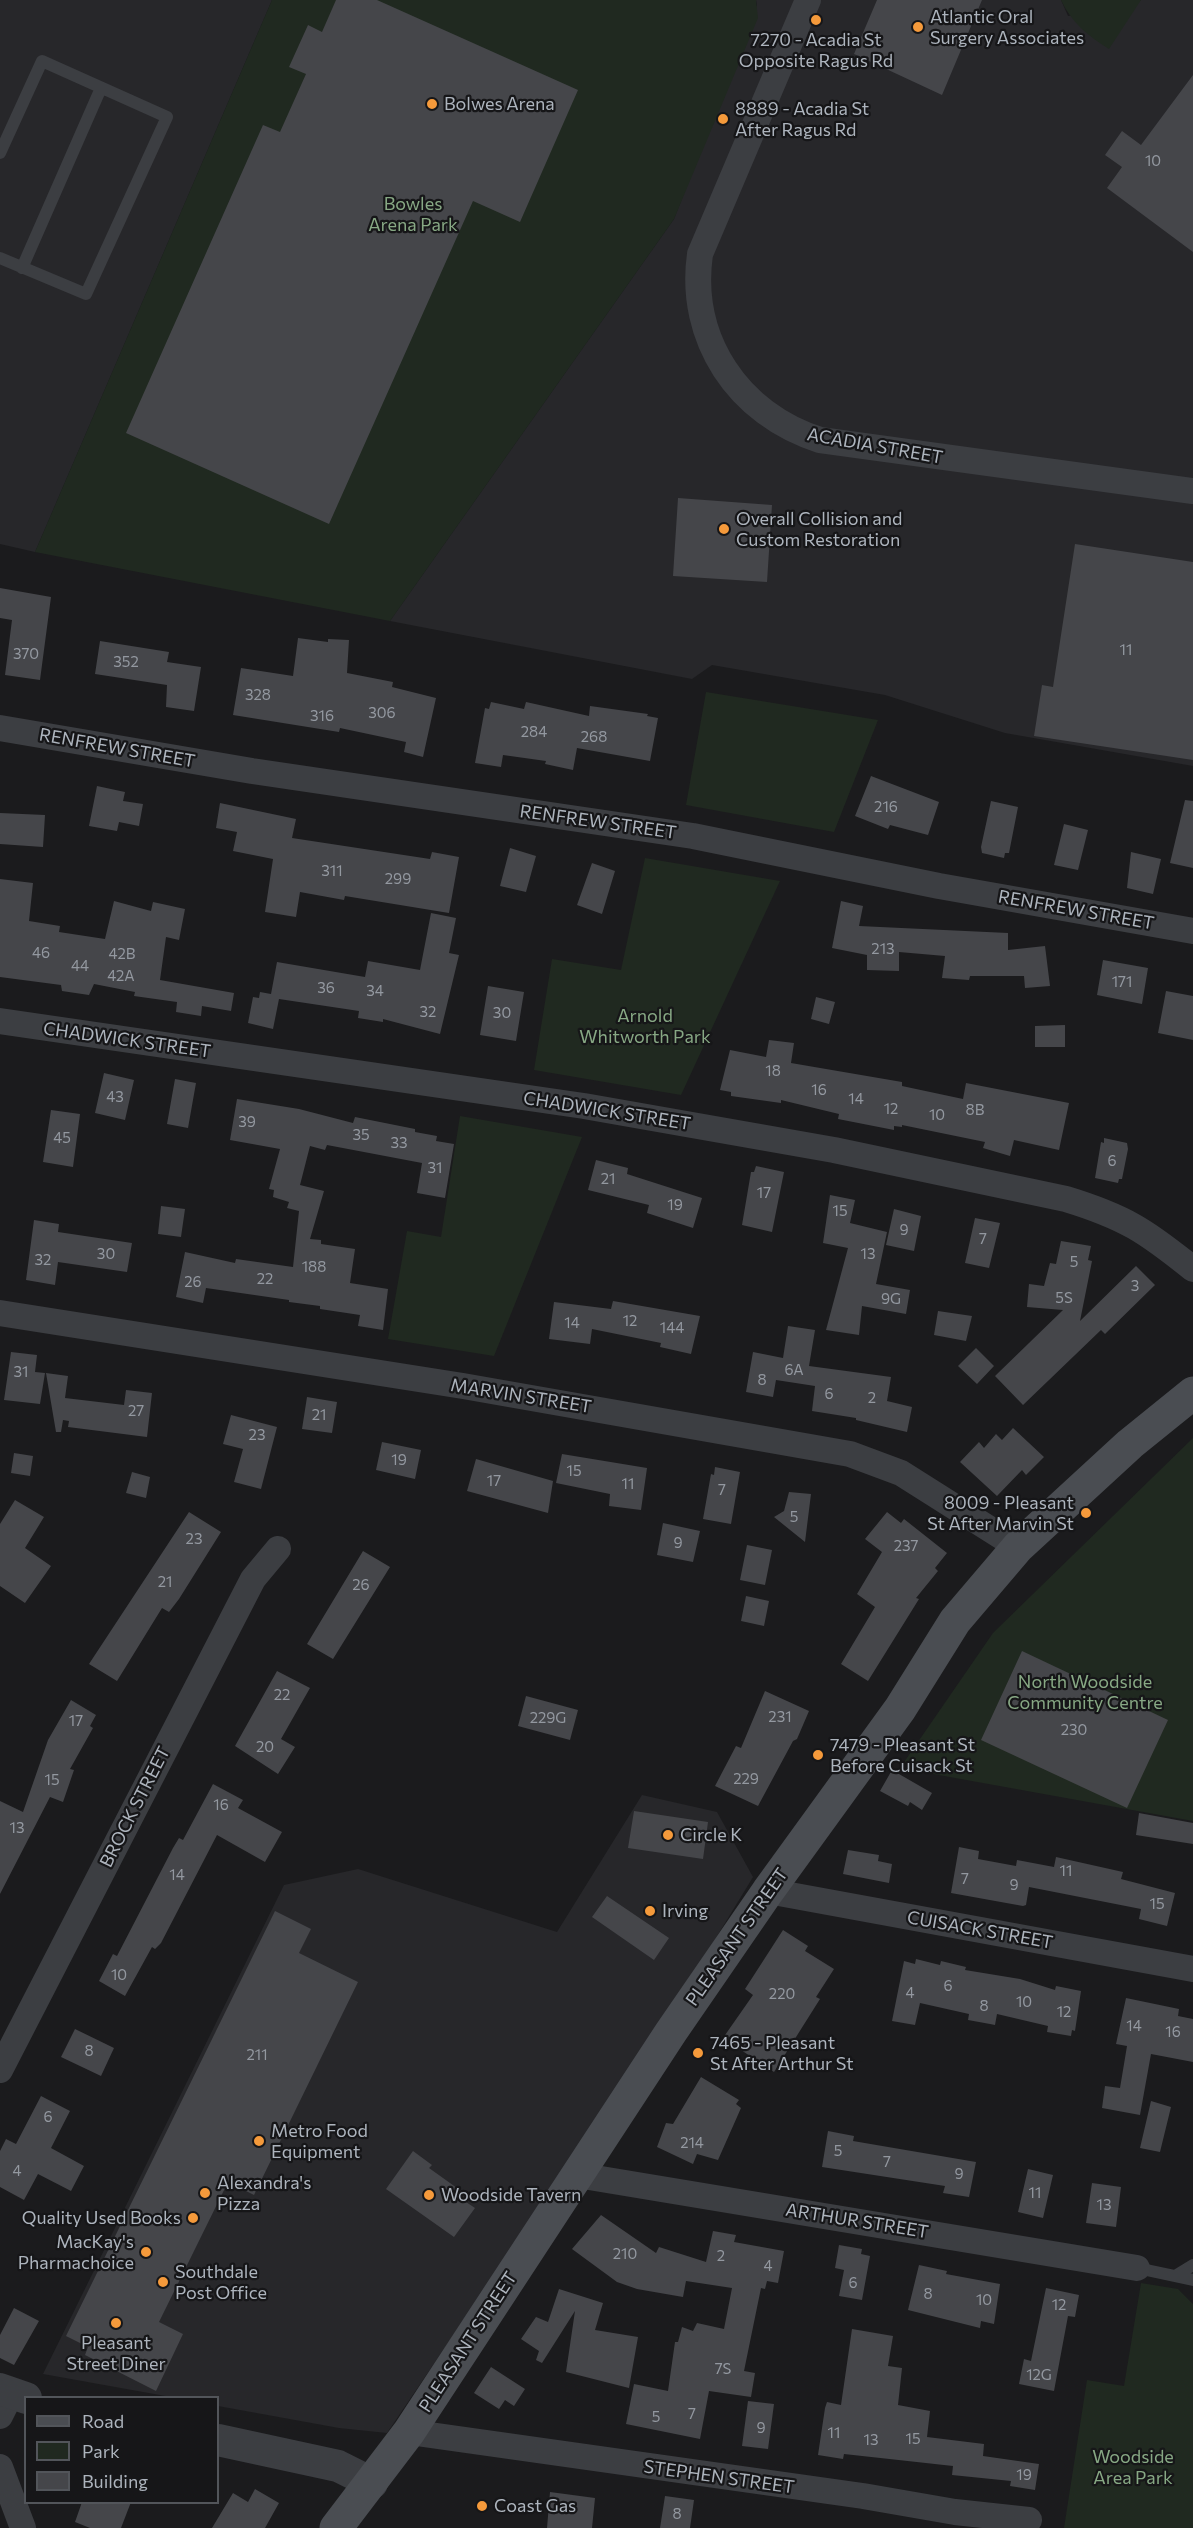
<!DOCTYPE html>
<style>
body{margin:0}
#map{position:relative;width:1193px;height:2528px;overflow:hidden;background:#1b1b1d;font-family:Commissioner,sans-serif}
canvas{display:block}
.legend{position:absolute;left:24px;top:2396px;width:195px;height:108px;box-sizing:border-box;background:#161618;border:2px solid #52555a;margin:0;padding:8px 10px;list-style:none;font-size:18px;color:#adb4bd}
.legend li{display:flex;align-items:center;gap:12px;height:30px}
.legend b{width:30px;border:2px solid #52555a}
</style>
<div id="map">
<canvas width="1193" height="2528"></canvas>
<ul class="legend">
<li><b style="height:8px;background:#4a4d52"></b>Road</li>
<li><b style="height:16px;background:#202920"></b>Park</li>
<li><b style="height:16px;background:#45464a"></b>Building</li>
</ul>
</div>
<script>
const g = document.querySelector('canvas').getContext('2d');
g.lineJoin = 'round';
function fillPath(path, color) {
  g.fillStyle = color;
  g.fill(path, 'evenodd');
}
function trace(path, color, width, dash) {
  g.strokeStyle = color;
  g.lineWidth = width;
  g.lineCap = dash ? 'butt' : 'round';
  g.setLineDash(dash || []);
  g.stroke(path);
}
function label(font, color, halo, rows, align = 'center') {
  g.font = font + ' Commissioner,sans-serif';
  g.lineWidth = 4.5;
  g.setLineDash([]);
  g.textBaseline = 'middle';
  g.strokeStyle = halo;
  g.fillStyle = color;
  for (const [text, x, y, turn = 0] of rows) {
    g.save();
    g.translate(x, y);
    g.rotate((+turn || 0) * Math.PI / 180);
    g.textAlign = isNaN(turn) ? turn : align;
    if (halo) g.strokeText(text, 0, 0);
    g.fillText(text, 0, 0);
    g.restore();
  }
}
const built = new Path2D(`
 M0,0H272L35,552L0,544Z
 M756,0H1061L1068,16L1136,5L1141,0H1193V766L1005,733L885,695L712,665L692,679L390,621L674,219L757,5Z
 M642,1795L717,1812L753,1877L660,2030L387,2433L339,2428L218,2406V2398L171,2397L43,2374L284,1885L358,1869L557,1932Z`);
const green = new Path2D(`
 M272,0H756L758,18L674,219L390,621L35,552Z
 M1061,0H1141L1109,49C1088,36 1071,22 1061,0Z
 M706,692L878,720L834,832L686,805Z
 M645,858L780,881L681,1095L534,1070L552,959L621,970Z
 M460,1116L582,1137L494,1356L388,1339L407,1231L441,1237Z
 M1193,1438V1821L900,1768L993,1633Z
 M1141,2283L1178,2289L1193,2304V2528H1064L1087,2380L1124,2386Z`);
const building = new Path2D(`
 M336,0H377L578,90L520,222L473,201L329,524L126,433L263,125L280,132L306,74L289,67L308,25L322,32Z
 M877,0H982L942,95L854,54Z
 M1193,75V252L1107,188L1122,167L1105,155L1122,131L1141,145Z
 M678,498L772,505L767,582L673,576Z
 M1075,544L1193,562V760L1034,736L1042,685L1053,687Z
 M0,588L51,597L40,680L5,675L12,620L0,618Z
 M298,638L328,642V639L349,640L347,673L393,682L392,687L436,698L423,757L404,752L406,742L340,728L339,732L233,715L241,668L293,676Z
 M100,641L169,652L167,662L201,667L194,711L166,707L167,685L95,674Z
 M491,702L524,709L526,702L589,716L590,706L648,714L647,716L658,718L650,761L577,748L573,770L545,764L546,761L503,755L501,767L475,763L485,708L489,709Z
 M871,776L939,802L928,835L890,825L888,829L855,816Z
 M97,786L125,792L123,801L143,804L139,826L119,822L117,831L89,826Z
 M1185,800L1193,801V868L1170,863Z
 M991,801L1018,807L1009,853H1005L1004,858L982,853L981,847Z
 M220,803L296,819L292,838L430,859L432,852L459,857L449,913L345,896L344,900L300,892L296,917L265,912L273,859L233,851L237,832L216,828Z
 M0,813L45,815L43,847L0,844Z
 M1064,824L1088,830L1078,870L1054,865Z
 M510,848L536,856L526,892L500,886Z
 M1131,852L1161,859L1153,894L1127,888Z
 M592,863L615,871L602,914L577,905Z
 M0,879L33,883L29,921L60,926L59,932L105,939L114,901L151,911L153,902L185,909L179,940L166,937L160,980L234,993L231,1011L202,1006L201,1016L176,1012L177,1002L134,996L135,992L94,984L89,995L62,991L61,985L0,977Z
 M841,901L863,906L859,926L1008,933V950L1045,946L1050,986L1025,988L1024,976H970L969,980L942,978L945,956L899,952V971L867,970V955L832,948Z
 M431,913L456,918L449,953L459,955L440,1034L383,1019V1022L358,1018L359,1011L279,999L273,1029L248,1023L253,997L259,998L260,992L271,994L277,962L365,977L368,961L420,970Z
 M1103,960L1148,968L1142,1004L1097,995Z
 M488,986L524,992L516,1041L480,1035Z
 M1166,991L1193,996V1040L1158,1033Z
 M816,997L835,1002L829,1024L811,1019Z
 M1065,1025V1047H1035V1026Z
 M769,1040L794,1043L791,1063L902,1082V1086L963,1099L966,1083L1069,1103L1059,1150L1014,1140L1010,1156L983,1148L985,1142L902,1125V1127L894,1126V1130L838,1119L839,1114L781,1100V1103L731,1096V1092L720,1090L730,1050L766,1057Z
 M104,1073L134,1080L125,1120L95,1113Z
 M175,1079L196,1083L188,1128L167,1124Z
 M237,1099L299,1109L353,1123L355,1117L415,1129V1132L437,1136L436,1141L454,1144L445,1198L417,1193L422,1163L327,1145L325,1150L310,1146L300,1185L324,1191L310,1239L321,1240V1244L355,1249L350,1283L388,1289L383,1330L358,1326L360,1315L320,1309V1306L289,1302V1300L206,1288L203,1303L176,1297L185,1252L235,1263L236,1259L293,1267L299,1211L287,1208L289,1202L273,1197L274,1190L269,1189L280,1149L230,1140Z
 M51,1110L80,1114L73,1167L43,1162Z
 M1104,1138L1127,1143L1128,1149L1122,1179H1119L1118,1183L1095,1178L1101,1142L1104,1143Z
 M596,1160L628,1168L627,1174L702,1198L693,1228L647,1213L649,1205L588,1190Z
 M756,1166L784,1172L772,1232L742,1225L751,1172H754Z
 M830,1195L855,1200L850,1223L887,1232L876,1284L910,1290L906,1314L862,1306L859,1335L826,1330L848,1248L823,1243Z
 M161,1206L185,1209L181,1237L158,1234Z
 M894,1209L921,1216L914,1251L886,1245Z
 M975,1218L1000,1223L989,1268L965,1263Z
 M34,1220L59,1224L58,1232L132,1243L127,1272L58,1262L55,1285L26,1280Z
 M1061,1241L1091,1246L1088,1260L1092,1261L1080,1321L1136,1266L1155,1285L1105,1334L1101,1330L1023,1405L995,1376L1063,1310L1027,1307L1029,1284L1044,1286L1050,1263L1056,1264Z
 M613,1301L700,1316L691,1354L660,1347L661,1343L592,1329L590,1344L549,1339L554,1302L611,1309Z
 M938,1311L972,1316L966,1341L934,1335Z
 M788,1326L815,1330L809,1366L891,1377L887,1401L912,1407L907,1432L856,1420V1418L812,1411L815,1386L776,1380L773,1397L746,1392L753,1352L783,1358Z
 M976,1348L994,1366L977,1384L958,1366Z
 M11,1352L37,1355L35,1372L45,1373L40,1404L4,1400Z
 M46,1373L68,1376L65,1398L124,1405L126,1390L152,1393L147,1437L68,1427L69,1421L63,1420L61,1432H56Z
 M307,1397L337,1402L332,1433L302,1429Z
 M231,1415L277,1427L261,1489L234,1482L243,1449L223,1444Z
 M1013,1428L1044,1457L1026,1475L1022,1470L997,1496L960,1462L979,1442L984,1448L996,1434L1002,1440Z
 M382,1442L421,1450L415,1479L376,1470Z
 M14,1453L33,1456L30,1476L11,1473Z
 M562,1454L647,1468L641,1510L609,1506L610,1494L556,1483Z
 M476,1459L553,1481L548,1513L467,1491Z
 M715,1467L740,1472L731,1524L703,1519L711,1474L714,1475Z
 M132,1472L150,1477L146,1498L126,1493Z
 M789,1492L811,1494L805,1542L774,1517L784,1511Z
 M15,1500L44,1517L25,1548L51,1566L25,1603L0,1586V1524Z
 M189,1512L221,1532L179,1599L169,1612L162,1608L117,1681L89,1664Z
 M887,1512L901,1523L904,1519L947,1553L935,1568L938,1571L916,1598L919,1599L868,1681L841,1664L875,1607L857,1594L882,1552L865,1539Z
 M663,1523L700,1531L693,1562L657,1555Z
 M747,1545L772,1550L765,1585L740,1580Z
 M363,1551L390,1567L333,1659L307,1644Z
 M746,1596L769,1601L764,1626L741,1621Z
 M1022,1651L1168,1720L1127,1808L981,1740Z
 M277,1671L310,1688L281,1739L295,1747L278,1774L235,1746Z
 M765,1691L809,1711L797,1739L793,1741L758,1806L715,1786L736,1746L741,1748Z
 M526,1696L578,1710L570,1740L518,1726Z
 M71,1700L96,1715L90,1726L93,1728L70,1769L74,1770L63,1802L50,1797L0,1894V1801L23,1812L48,1740Z
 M892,1770L932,1793L922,1810L910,1802L908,1806L880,1791Z
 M213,1784L243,1800L238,1808L282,1832L265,1862L217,1835L161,1943L155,1949L152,1947L125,1996L99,1981L113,1954L117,1956L173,1848L179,1838L183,1840Z
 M634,1811L708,1822L703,1859L628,1848Z
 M1139,1813L1193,1823V1844L1136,1835Z
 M959,1847L979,1851L978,1859L1016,1866L1017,1860L1054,1867L1056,1857L1123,1872L1121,1879L1175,1893L1167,1926L1139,1919L1141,1909L1029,1887L1026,1905L1023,1906L951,1893Z
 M848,1850L879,1855L878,1861L892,1864L889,1883L843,1874Z
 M607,1896L669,1938L654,1960L592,1917Z
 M275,1911L311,1929L299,1953L358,1982L254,2195L228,2182L159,2322L183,2334L156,2391L85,2355L88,2347L66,2336Z
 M783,1930L808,1946L805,1951L834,1969L816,1997L820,1999L774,2072L723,2038L753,1995L745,1989Z
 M916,1959L940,1965L941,1961L966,1967L965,1970L1020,1979L1055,1990L1056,1986L1081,1991L1075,2031L1072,2030L1071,2036L1047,2032L1048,2026L997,2014L995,2025L990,2024L968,2020L969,2014L920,2003L915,2025L892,2021L904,1961L915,1964Z
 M1126,1998L1179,2009L1178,2016L1193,2019V2062L1151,2054L1140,2115L1102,2108L1105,2086L1120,2088L1127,2046L1116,2044Z
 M75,2029L114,2048L101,2076L61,2057Z
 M701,2077L739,2100L736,2104L741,2108L718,2160L697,2154L693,2164L657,2147L666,2123L673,2124Z
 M41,2096L70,2111L51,2148L84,2166L71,2191L38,2174L24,2200L0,2187V2151L6,2139L16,2144Z
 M1151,2101L1171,2107L1160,2152L1140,2148Z
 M828,2131L854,2136L853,2141L976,2162L969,2197L943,2193L945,2186L822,2167Z
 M413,2151L432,2165L429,2168L464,2193L460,2198L475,2208L454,2237L386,2189Z
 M1028,2169L1053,2175L1043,2218L1018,2212Z
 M1092,2183L1121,2187L1116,2227L1086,2223Z
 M601,2215L656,2253L659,2247L706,2262L713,2231L736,2235L734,2242L784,2251L778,2283L767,2281L765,2289L761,2288L744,2371L755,2373L751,2397L709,2391L700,2439L626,2424L634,2384L668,2391L675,2342H678L682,2327L693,2331L697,2323L724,2329L732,2288L686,2281L683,2297L637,2289L617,2282L572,2249Z
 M839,2245L862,2249L861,2254L870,2256L862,2300L839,2296L844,2270L835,2268Z
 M919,2265L947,2271L946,2274L1000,2284L994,2324L981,2321L980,2328L908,2310Z
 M1046,2288L1079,2295L1075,2317L1068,2316L1054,2391L1019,2384L1024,2359L1031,2361Z
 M559,2289L603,2303L595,2330L638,2337L629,2388L566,2372L575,2311L542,2363L536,2360L539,2351L521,2339L536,2317L548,2322Z
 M14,2308L39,2321L14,2365L0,2358V2335Z
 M852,2329L893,2336L888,2366L902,2368L898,2405L930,2411L927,2437L984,2444L983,2456L1039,2464L1035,2490L1010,2486L1011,2481L952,2475L953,2466L844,2454L843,2459L818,2455L825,2408L827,2402L841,2405Z
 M491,2367L525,2389L514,2406L505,2400L499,2409L474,2393Z
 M748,2401L774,2404L768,2449L742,2446Z
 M255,2489L279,2503L265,2528H212L233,2493L248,2502Z
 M550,2492L595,2498L592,2528H547Z
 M665,2496L694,2500L690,2528H660Z
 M82,2502H131L121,2528H90L75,2522Z`);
const service = new Path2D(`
 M0,153L42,61L167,117L86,294L0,258
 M22,268L101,88
 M1137,2268L1193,2280
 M1175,2276L1193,2265`);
const minor = new Path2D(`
 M808,0L700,254C688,339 738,414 820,440L1193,491
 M0,728L252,771L693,836L939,886L1193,931
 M0,1021L584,1106L834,1150L1066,1199C1125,1217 1146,1231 1193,1269
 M0,1313L463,1386L850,1454L901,1473L1018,1547
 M768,1891L1193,1969
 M0,2070L253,1579L278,1549
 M577,2175L1137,2268
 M0,2416L11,2394
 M409,2432L863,2496L955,2512L1029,2520
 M0,2467L23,2528`);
const tertiary = new Path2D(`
 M0,2389L26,2398
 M218,2440L338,2466L372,2483`);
const secondary = new Path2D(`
 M336,2528L409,2432L671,2032L768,1891L900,1709L955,1621L1018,1547L1130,1444L1193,1393`);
const markers = [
 [816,20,6,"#f59a3b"],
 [918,27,6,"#f59a3b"],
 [432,104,6,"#f59a3b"],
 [723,119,6,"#f59a3b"],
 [724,529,6,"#f59a3b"],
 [1086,1513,6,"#f59a3b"],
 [818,1755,6,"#f59a3b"],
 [668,1835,6,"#f59a3b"],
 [650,1911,6,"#f59a3b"],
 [698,2053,6,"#f59a3b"],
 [259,2141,6,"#f59a3b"],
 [205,2193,6,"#f59a3b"],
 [429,2195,6,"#f59a3b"],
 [193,2218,6,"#f59a3b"],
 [146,2252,6,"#f59a3b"],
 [163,2282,6,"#f59a3b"],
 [116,2323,6,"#f59a3b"],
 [482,2506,6,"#f59a3b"]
];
const numberNames = [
 ["10",1153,161],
 ["11",1126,650],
 ["370",26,654],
 ["352",126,662],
 ["328",258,695],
 ["306",382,713],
 ["316",322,716],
 ["284",534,732],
 ["268",594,737],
 ["216",886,807],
 ["311",332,871],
 ["299",398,879],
 ["213",883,949],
 ["46",41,953],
 ["42B",122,954],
 ["44",80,966],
 ["42A",121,976],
 ["171",1122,982],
 ["36",326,988],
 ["34",375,991],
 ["32",428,1012],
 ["30",502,1013],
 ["18",773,1071],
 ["16",819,1090],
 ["43",115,1097],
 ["14",856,1099],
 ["12",891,1109],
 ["8B",975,1110],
 ["10",937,1115],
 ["39",247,1122],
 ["35",361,1135],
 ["45",62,1138],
 ["33",399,1143],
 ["6",1112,1161],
 ["31",435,1168],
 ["21",608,1179],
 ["17",764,1193],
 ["19",675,1205],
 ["15",840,1211],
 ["9",904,1230],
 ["7",983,1239],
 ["30",106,1254],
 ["13",868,1254],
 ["32",43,1260],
 ["5",1074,1262],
 ["188",314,1267],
 ["22",265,1279],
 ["26",193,1282],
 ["3",1135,1286],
 ["5S",1064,1298],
 ["9G",891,1299],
 ["12",630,1321],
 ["14",572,1323],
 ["144",672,1328],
 ["6A",794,1370],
 ["31",21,1372],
 ["8",762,1380],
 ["6",829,1394],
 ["2",872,1398],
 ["27",136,1411],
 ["21",319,1415],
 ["23",257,1435],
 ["19",399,1460],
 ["15",574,1471],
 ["17",494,1481],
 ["11",628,1484],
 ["7",722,1490],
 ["5",794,1517],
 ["23",194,1539],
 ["9",678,1543],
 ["237",906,1546],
 ["21",165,1582],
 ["26",361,1585],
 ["22",282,1695],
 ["231",780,1717],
 ["229G",548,1718],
 ["17",76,1721],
 ["230",1074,1730],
 ["20",265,1747],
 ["229",746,1779],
 ["15",52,1780],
 ["16",221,1805],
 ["13",17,1828],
 ["11",1066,1871],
 ["14",177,1875],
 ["7",965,1879],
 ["9",1014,1885],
 ["15",1157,1904],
 ["10",119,1975],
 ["6",948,1986],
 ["4",910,1993],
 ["220",782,1994],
 ["10",1024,2002],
 ["8",984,2006],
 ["12",1064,2012],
 ["14",1134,2026],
 ["16",1173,2032],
 ["8",89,2051],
 ["211",257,2055],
 ["6",48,2117],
 ["214",692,2143],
 ["5",838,2151],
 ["7",887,2162],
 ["4",17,2171],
 ["9",959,2174],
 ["11",1035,2193],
 ["13",1104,2205],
 ["210",625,2254],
 ["2",721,2256],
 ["4",768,2266],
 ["6",853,2283],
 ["8",928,2294],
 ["10",984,2300],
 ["12",1059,2305],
 ["7S",723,2369],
 ["12G",1039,2375],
 ["7",692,2414],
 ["5",656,2417],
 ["9",761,2428],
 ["11",834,2433],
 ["15",913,2439],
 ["13",871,2440],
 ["19",1024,2475],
 ["8",677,2514]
];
const poiNames = [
 ["Atlantic Oral",930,17],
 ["Surgery Associates",930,38],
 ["7270 - Acadia St",816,40,"center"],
 ["Opposite Ragus Rd",816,61,"center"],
 ["Bolwes Arena",444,104],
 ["8889 - Acadia St",735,109],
 ["After Ragus Rd",735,130],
 ["Overall Collision and",736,519],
 ["Custom Restoration",736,540],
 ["8009 - Pleasant",1074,1503,"right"],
 ["St After Marvin St",1074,1524,"right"],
 ["7479 - Pleasant St",830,1745],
 ["Before Cuisack St",830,1766],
 ["Circle K",680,1835],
 ["Irving",662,1911],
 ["7465 - Pleasant",710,2043],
 ["St After Arthur St",710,2064],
 ["Metro Food",271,2131],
 ["Equipment",271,2152],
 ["Alexandra's",217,2183],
 ["Pizza",217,2204],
 ["Woodside Tavern",441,2195],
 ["Quality Used Books",181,2218,"right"],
 ["MacKay's",134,2242,"right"],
 ["Pharmachoice",134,2263,"right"],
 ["Southdale",175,2272],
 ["Post Office",175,2293],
 ["Pleasant",116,2343,"center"],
 ["Street Diner",116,2364,"center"],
 ["Coast Gas",494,2506]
];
const parkNames = [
 ["Bowles",413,204],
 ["Arena Park",413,225],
 ["Arnold",645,1016],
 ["Whitworth Park",645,1037],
 ["North Woodside",1085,1682],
 ["Community Centre",1085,1703],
 ["Woodside",1133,2457],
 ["Area Park",1133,2478]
];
const streetNames = [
 ["ACADIA STREET",875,446,10],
 ["RENFREW STREET",117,748,10],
 ["RENFREW STREET",598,822,8],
 ["RENFREW STREET",1076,910,10],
 ["CHADWICK STREET",127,1040,8],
 ["CHADWICK STREET",607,1111,9],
 ["MARVIN STREET",521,1396,9],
 ["BROCK STREET",135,1807,-63],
 ["CUISACK STREET",980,1930,10],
 ["PLEASANT STREET",737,1937,-55],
 ["ARTHUR STREET",857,2221,9],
 ["PLEASANT STREET",468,2342,-57],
 ["STEPHEN STREET",719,2477,8]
];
fillPath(built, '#27272a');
fillPath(green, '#202920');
fillPath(building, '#45464a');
trace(service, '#3c3e42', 12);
trace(minor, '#3c3e42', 26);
trace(tertiary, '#3c3e42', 32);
trace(secondary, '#4a4d52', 33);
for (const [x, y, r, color] of markers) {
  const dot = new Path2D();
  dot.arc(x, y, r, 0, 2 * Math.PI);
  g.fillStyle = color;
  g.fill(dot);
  trace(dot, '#161618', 2);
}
label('15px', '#9398a0', null, numberNames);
label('18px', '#adb4bd', '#161618', poiNames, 'left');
label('18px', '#87a884', '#161618', parkNames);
label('18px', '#adb4bd', '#161618', streetNames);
</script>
